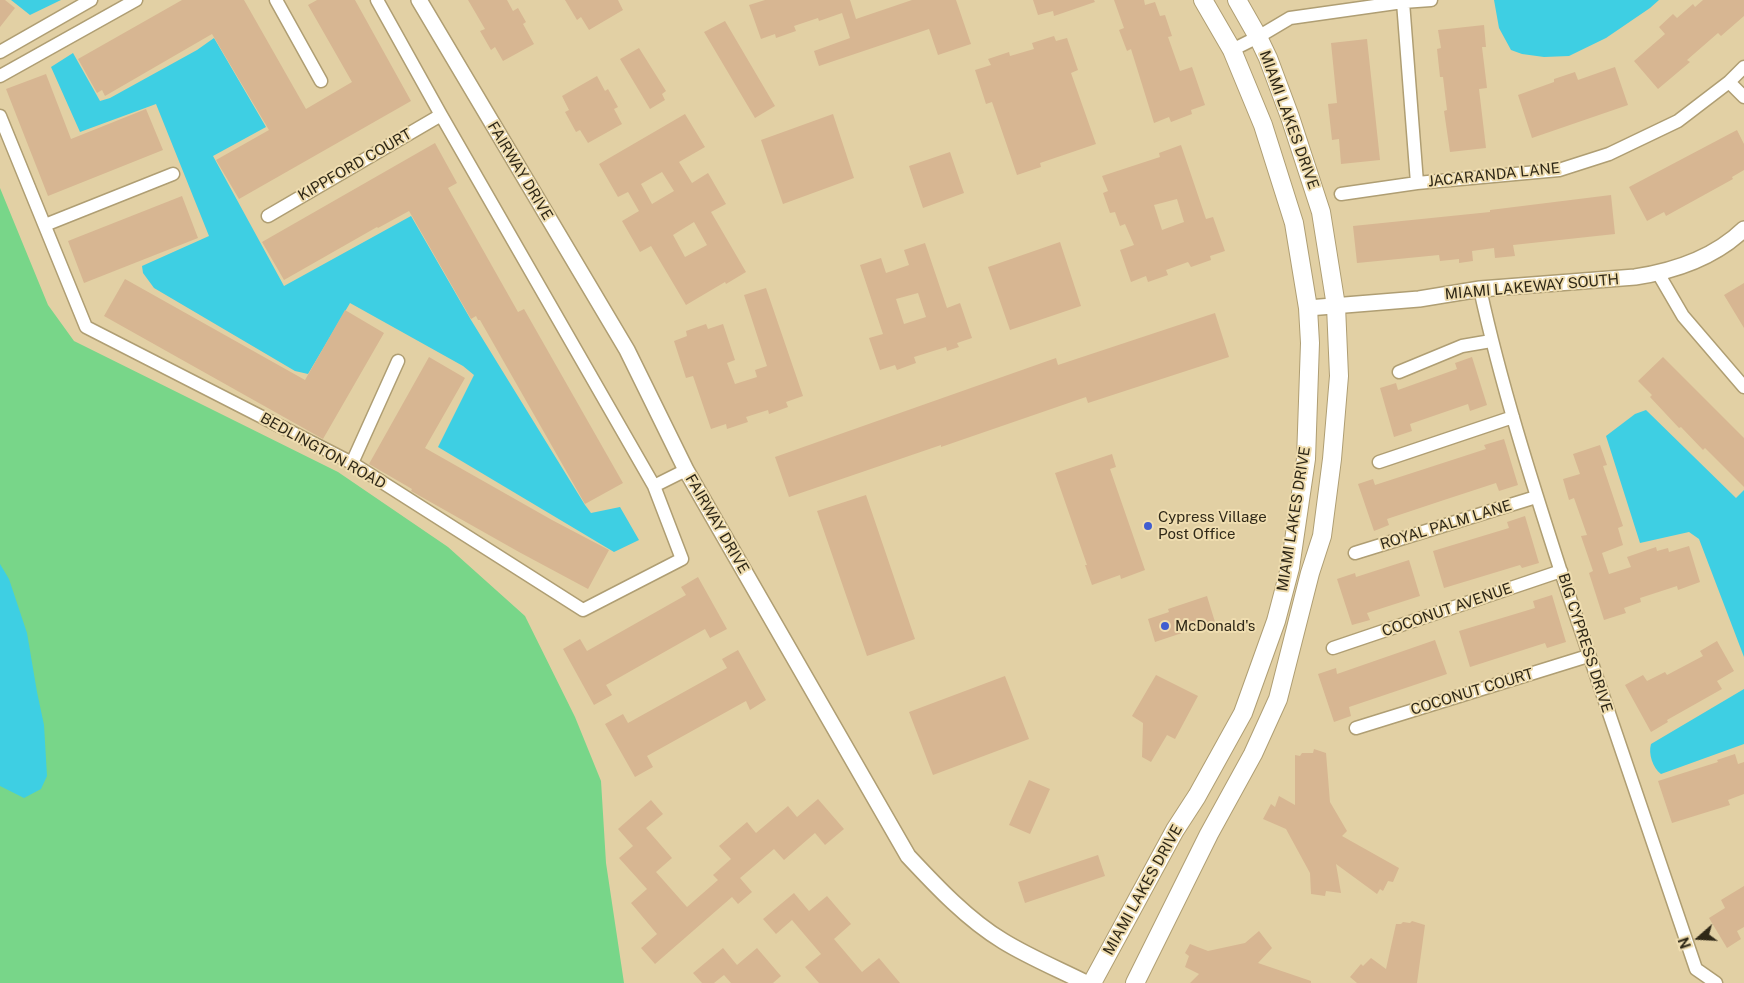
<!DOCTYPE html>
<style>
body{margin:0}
#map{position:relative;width:1744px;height:983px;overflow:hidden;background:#e2d0a4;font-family:"Public Sans",sans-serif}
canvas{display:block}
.north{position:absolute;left:1674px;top:913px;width:50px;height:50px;-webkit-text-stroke:4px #efddb0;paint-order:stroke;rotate:251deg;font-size:14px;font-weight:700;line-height:20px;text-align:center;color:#2f2817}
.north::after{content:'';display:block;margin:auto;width:18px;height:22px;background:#2f2817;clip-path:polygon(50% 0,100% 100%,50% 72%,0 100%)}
</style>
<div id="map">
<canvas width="1744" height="983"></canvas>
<div class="north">N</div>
</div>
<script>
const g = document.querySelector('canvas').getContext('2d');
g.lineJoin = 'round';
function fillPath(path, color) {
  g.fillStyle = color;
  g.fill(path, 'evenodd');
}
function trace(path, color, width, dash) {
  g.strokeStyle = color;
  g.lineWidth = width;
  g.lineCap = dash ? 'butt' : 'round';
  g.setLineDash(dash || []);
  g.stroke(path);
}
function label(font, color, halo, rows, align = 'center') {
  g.font = font + ' "Public Sans",sans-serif';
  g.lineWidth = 4;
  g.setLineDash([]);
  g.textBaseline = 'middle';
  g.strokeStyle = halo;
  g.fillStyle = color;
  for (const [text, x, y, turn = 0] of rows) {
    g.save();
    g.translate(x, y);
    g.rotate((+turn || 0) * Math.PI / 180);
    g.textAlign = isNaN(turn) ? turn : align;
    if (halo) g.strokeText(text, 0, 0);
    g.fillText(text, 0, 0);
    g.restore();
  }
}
const green = new Path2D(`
 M0,188L48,305L74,341L338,472L448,547L525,616L575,717L601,781L606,863L624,983H0Z`);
const water = new Path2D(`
 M11,0H61L30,15Z
 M1494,0H1659L1650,8L1606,38L1569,56L1544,57L1522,54L1511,50L1499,28Z
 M214,38L266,127L213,156L284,286L411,216L471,320L585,505L591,513L620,507L639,540L614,552L438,447L474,375L463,366L350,303L308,374L295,371L154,288L143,273L142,266L209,236L156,104L80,132L51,67L73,53L100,101L110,98L197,50Z
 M1646,410L1736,498L1744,490V657L1699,539L1689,532L1640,543L1606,436L1635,414Z
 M0,564L9,579L27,633L37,692L44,725L47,776L41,789L24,798L0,786Z
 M1744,689V744L1661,774C1653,768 1648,754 1651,744Z`);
const building = new Path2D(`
 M0,0H5L15,8L0,27Z
 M182,0H244L306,109L352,82L308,5L317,0H355L411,101L239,199L216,160L269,130L212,34L105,96L102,90L97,93L78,59Z
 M468,0H507L513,11L518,8L526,22L523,24L534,44L503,61L495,47L491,50L480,31L485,29Z
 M565,0H618L623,10L589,30L581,17L577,20Z
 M765,0H850L856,19L912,0H956L971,44L938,55L929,29L819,66L814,51L850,38L842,13L819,21L818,18L794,26L796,31L776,38L775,34L761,39L749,5Z
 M1033,0H1094L1095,2L1054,16L1053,11L1038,15Z
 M1114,0H1144L1145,5L1155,2L1160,16L1165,15L1172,36L1168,37L1180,71L1192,67L1205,105L1191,110L1192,114L1171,122L1169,117L1154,123L1131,49L1127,51L1119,30L1124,28Z
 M1703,0H1744V16L1721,36L1718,33L1687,60L1690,62L1658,89L1634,61L1665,34L1659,27L1673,14L1677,18L1693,4L1695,7Z
 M725,21L775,106L755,118L704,32Z
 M1484,25L1486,47H1482L1487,88L1479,89L1486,148L1450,152L1444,111L1447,110L1443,77H1440L1437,49L1441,48L1438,30Z
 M1054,36L1056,41L1067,38L1078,70L1071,73L1096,144L1040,163L1041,167L1017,175L992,102L986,104L975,70L991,65L988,59L1009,52L1010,56L1034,49L1032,43Z
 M1367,39L1380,160L1341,164L1339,139L1332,140L1328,104L1337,103L1331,43Z
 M639,48L666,91L662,94L665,100L650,109L620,59Z
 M1615,67L1628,105L1532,138L1518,95L1554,82V79L1575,72L1578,80Z
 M46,74L71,139L146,109L163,150L48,196L6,89Z
 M597,76L605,91L608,89L618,107L614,109L622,124L588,143L580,130L576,132L565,112L569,110L562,96Z
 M685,114L705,147L679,162L692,183L708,173L726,204L711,212L746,272L726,284L725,282L686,305L651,246L640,252L622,221L639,211L628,192L618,197L599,164ZM662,172L674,191L652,204L641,184ZM694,222L707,245L685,257L673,235Z
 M833,114L854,178L783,204L761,140Z
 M1737,130L1744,144V170L1732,177L1733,179L1666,216L1664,212L1647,221L1629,187Z
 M435,143L457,183L448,188L518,312L524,309L623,483L585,504L480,320H478L476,316L471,319L409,211L378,228L377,227L284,280L262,242Z
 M1181,145L1206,219L1213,217L1225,251L1210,256L1211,260L1191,267L1188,262L1166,270L1168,275L1148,282L1146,276L1131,282L1120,250L1134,245L1125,224L1120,226L1115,212L1110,213L1103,193L1108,191L1102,176L1160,157L1159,153ZM1177,199L1184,222L1162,230L1154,205Z
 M950,152L964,193L923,208L909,166Z
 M1611,195L1615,234L1513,245L1515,256L1495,258L1494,248L1472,251L1473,261L1459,263V259L1440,261L1439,255L1357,263L1353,226L1490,212V210Z
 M182,196L198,238L84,283L68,241Z
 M1060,242L1081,306L1010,330L988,267Z
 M925,243L947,308L960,303L972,338L957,343L959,347L947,351L946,347L914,357L916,363L897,370L895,365L880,370L869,338L883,334L860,265L881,258L886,273L909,265L904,250ZM918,293L926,317L904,324L896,299Z
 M125,279L305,380L345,310L384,333L323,439L104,316Z
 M1744,283V328L1724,295Z
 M766,288L803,396L786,402L788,407L769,414L768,410L746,417L748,422L727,429L726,424L711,429L693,376L686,378L674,341L687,336L686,331L706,324L708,329L723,324L735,360L727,363L735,384L757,377L755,370L767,366L744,295Z
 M1215,313L1229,357L1088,403L1086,397L941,447V445L789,497L775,457L1056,358L1058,365Z
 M429,357L465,378L425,448L552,520L609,550L588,589L519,552L411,491L412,489L369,464Z
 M1472,357L1487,405L1470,411L1468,404L1410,424L1412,431L1394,437L1380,388L1396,383L1398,390L1457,369L1455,363Z
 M1663,357L1744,438V487L1705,448L1703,450L1681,427L1679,428L1650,397L1652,395L1638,381Z
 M1504,439L1518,485L1499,491L1496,483L1444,500L1387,519L1389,525L1374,531L1358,484L1373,479L1375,485L1486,449L1484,445Z
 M1600,445L1607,465L1603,466L1623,526L1618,528L1623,545L1602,553L1609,574L1631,567L1627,557L1656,547L1657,551L1668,548L1669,552L1689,546L1700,582L1678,590L1677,586L1640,598L1641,602L1624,608L1626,613L1604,620L1589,573L1593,571L1581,536L1587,535L1574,498L1569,500L1563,479L1580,474L1573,454Z
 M1112,454L1116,467L1110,469L1145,570L1121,579L1120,575L1092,585L1085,565H1087L1055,473Z
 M866,495L915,639L867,656L817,511Z
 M1525,516L1539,563L1522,568L1520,565L1444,588L1433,551L1509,528L1507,522Z
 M1409,560L1420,596L1367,613L1370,620L1352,625L1337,579L1355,573L1356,577Z
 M698,577L727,629L710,638L705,629L606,685L612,695L594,705L563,649L580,639L587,651L686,595L681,587Z
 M1552,595L1566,642L1547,648L1545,643L1470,667L1459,631L1535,608L1533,601Z
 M1207,596L1215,622L1155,642L1148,619L1169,612L1168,609Z
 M1435,640L1447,674L1349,707L1351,716L1334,722L1318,674L1336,668L1337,674Z
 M1717,641L1734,671L1717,681L1722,689L1667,720L1668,722L1651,732L1625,685L1643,675L1647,681L1665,672L1667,675L1703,656L1700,651Z
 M738,650L766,700L750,710L746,701L647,756L653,767L635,777L605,724L623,714L628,723L727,668L722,659Z
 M1156,675L1198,696L1175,739L1167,735L1151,762L1142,757L1143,723L1132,716Z
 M1005,676L1029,739L933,775L909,712Z
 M1314,749L1326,753L1330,802L1347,831L1342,836L1399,868L1393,882L1388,881L1383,891L1380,889L1377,894L1336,864L1341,893L1326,891L1325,896L1311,894L1310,873L1286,829L1263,819L1271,804L1275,807L1279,796L1295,805V755L1300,756L1302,753H1313Z
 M1735,754L1738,764L1744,762V794L1728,800L1730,805L1672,823L1658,781L1718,762L1717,760Z
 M1029,780L1050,789L1030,834L1009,825Z
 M818,799L844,829L825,845L815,833L784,860L774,849L740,878L752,892L738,904L732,897L655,964L641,948L657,934L631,903L647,889L619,858L633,846L618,829L651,800L663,814L646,828L672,858L656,872L687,907L718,880L713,875L731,859L719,846L747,822L756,833L788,806L797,817Z
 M1098,855L1105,876L1025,903L1018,882Z
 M1744,886V927L1737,931L1741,939L1727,948L1709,918L1725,908L1721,900Z
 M794,893L809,911L827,896L851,924L834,939L862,972L879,958L900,983H819L805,967L821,954L792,920L776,934L763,919Z
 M1412,921L1425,925L1417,983H1357L1350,977L1361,964L1363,966L1371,958L1386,969L1396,924H1401L1403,922L1410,923Z
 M1259,931L1272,948L1258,963L1311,981V983H1190L1199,974L1185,967L1189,956L1185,953L1190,944L1208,951L1245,943Z
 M723,948L737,965L757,948L781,976L773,983H731L724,975L714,983H702L693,973Z`);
const minor = new Path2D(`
 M276,0L321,81
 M1403,2L1417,183
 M1232,50L1258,37L1290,18L1403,2L1431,0
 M0,52L91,0
 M0,76L136,0
 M1729,82L1744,97
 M0,116L86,327L352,463L583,610L682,559L654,486L441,115L377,0
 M1341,194L1417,183L1559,170L1609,154L1678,121L1729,82L1744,67
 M268,216L441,115
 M45,225L173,174
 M1658,273L1683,316L1744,387
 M1480,289C1501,385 1531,479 1561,572C1605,705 1651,837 1696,969L1716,983
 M1399,372L1462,346L1491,341
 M1379,462L1513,417
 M352,463L398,361
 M654,486L686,470
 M1355,553L1536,497
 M1333,648L1561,571
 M1356,728L1588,656`);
const tertiary = new Path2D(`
 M419,0L627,350L686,470L908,856C936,886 968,920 1003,941C1029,957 1058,969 1086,983
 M1308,308L1419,299L1480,289L1635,277C1675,271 1715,257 1744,229`);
const secondary = new Path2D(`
 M1092,983L1175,830L1197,796L1243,713L1276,621L1290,568L1306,459L1310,343L1308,308L1294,223L1263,125L1232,50L1203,0
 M1135,983L1209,834L1253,754L1278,699L1310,573L1322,536L1332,459L1339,376L1336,306L1321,212L1290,117L1268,58L1258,37L1237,0`);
const markers = [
 [1148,526,5,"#405dd0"],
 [1165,626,5,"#405dd0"]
];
const streetNames = [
 ["MIAMI LAKES DRIVE",1289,120,70],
 ["KIPPFORD COURT",355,165,-30],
 ["FAIRWAY DRIVE",520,171,59],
 ["JACARANDA LANE",1494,175,-6],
 ["MIAMI LAKEWAY SOUTH",1532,287,-5],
 ["BEDLINGTON ROAD",323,451,29],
 ["MIAMI LAKES DRIVE",1294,519,-81],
 ["FAIRWAY DRIVE",717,524,60],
 ["ROYAL PALM LANE",1446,525,-17],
 ["COCONUT AVENUE",1447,610,-19],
 ["BIG CYPRESS DRIVE",1585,643,72],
 ["COCONUT COURT",1472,692,-17],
 ["MIAMI LAKES DRIVE",1143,890,-61]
];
const poiNames = [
 ["Cypress Village",1158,517],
 ["Post Office",1158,534],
 ["McDonald's",1175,626]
];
fillPath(green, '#78d689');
fillPath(water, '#3ecfe3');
fillPath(building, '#d7b692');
trace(minor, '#af9e73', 15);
trace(tertiary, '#af9e73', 18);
trace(secondary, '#af9e73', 20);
trace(minor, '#fff', 12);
trace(tertiary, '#fff', 15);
trace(secondary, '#fff', 18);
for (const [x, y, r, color] of markers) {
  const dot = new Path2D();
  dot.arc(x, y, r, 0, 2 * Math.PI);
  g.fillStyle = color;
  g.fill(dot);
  trace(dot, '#efddb0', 2);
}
label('15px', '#2f2817', '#efddb0', streetNames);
label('15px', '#2f2817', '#efddb0', poiNames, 'left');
</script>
